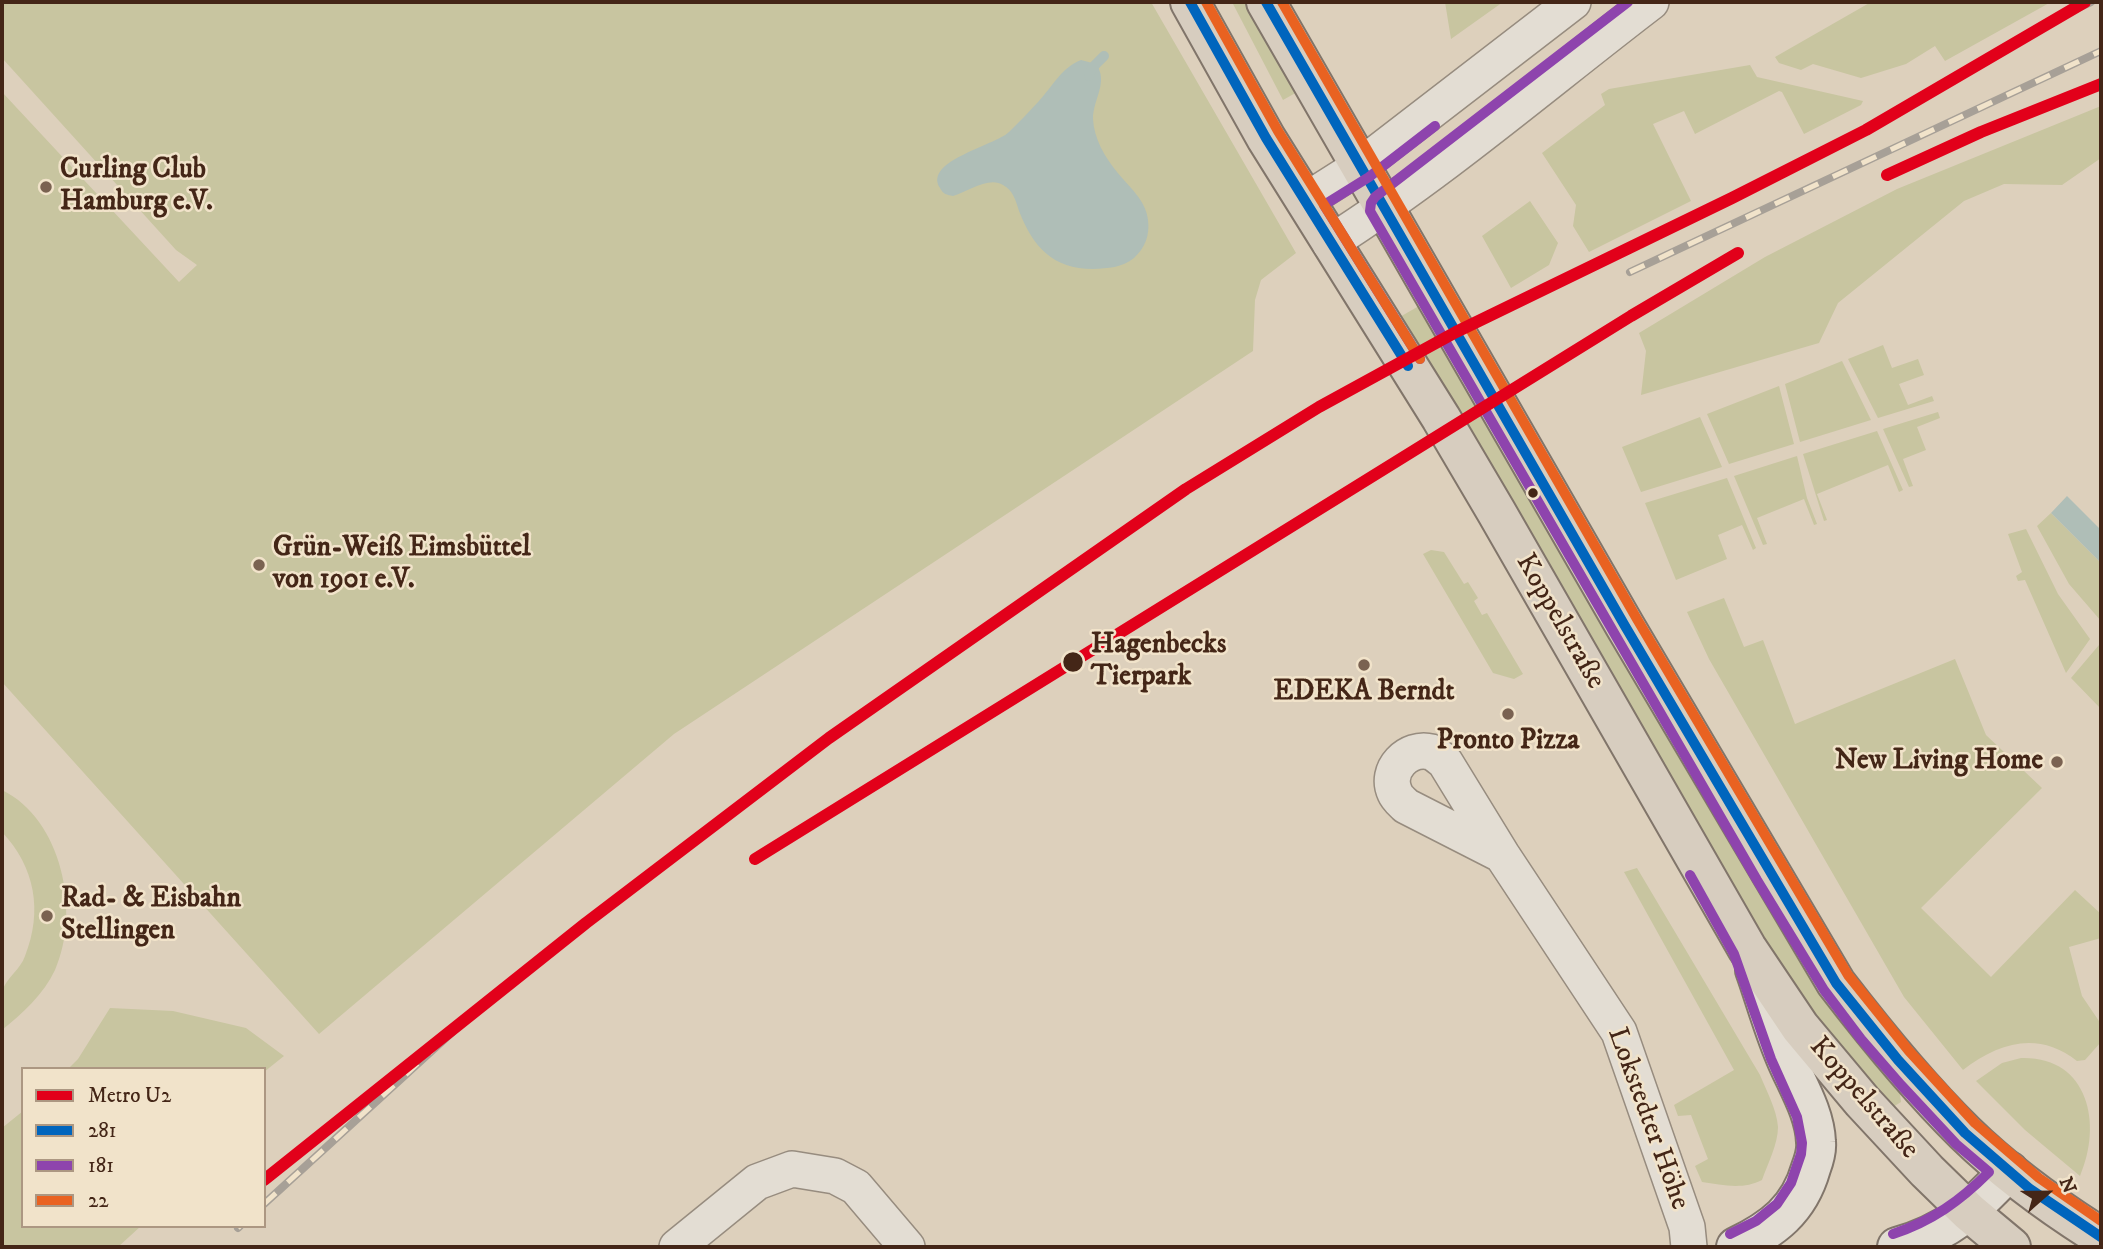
<!DOCTYPE html>
<meta charset="utf-8">
<style>
body{margin:0}
#map{position:relative;width:2103px;height:1249px;overflow:hidden;background:#ddd0bc;font-family:"IM FELL DW Pica",serif}
canvas{display:block}
.frame{position:absolute;inset:0;border:4px solid #442617;pointer-events:none}
.legend{position:absolute;left:21px;top:1067px;width:245px;height:161px;box-sizing:border-box;background:#f1e3ca;border:2px solid #ac9782;margin:0;padding:9px 12px;list-style:none;font-size:21px;color:#442617}
.legend li{display:flex;align-items:center;gap:14px;height:35px}
.legend b{width:35px;border:2px solid #ac9782}
.north{position:absolute;left:2012px;top:1158px;width:70px;height:70px;-webkit-text-stroke:5px #f1e3ca;paint-order:stroke;rotate:69deg;font-size:19px;font-weight:700;line-height:28px;text-align:center;color:#442617}
.north::after{content:'';display:block;margin:auto;width:24px;height:32px;background:#442617;clip-path:polygon(50% 0,100% 100%,50% 72%,0 100%)}
</style>
<div id="map">
<canvas width="2103" height="1249"></canvas>
<div class="frame"></div>
<ul class="legend">
<li><b style="height:9px;background:#e2001a"></b>Metro U2</li>
<li><b style="height:9px;background:#0065bd"></b>281</li>
<li><b style="height:9px;background:#8e44ad"></b>181</li>
<li><b style="height:9px;background:#e96221"></b>22</li>
</ul>
<div class="north">N</div>
</div>
<script>
const g = document.querySelector('canvas').getContext('2d');
g.lineJoin = 'round';
function fillPath(path, color) {
  g.fillStyle = color;
  g.fill(path, 'evenodd');
}
function trace(path, color, width, dash) {
  g.strokeStyle = color;
  g.lineWidth = width;
  g.lineCap = dash ? 'butt' : 'round';
  g.setLineDash(dash || []);
  g.stroke(path);
}
function label(font, color, halo, rows, align = 'center') {
  g.font = font + ' "IM FELL DW Pica",serif';
  g.lineWidth = 5;
  g.setLineDash([]);
  g.textBaseline = 'middle';
  g.strokeStyle = halo;
  g.fillStyle = color;
  for (const [text, x, y, turn = 0] of rows) {
    g.save();
    g.translate(x, y);
    g.rotate((+turn || 0) * Math.PI / 180);
    g.textAlign = isNaN(turn) ? turn : align;
    if (halo) g.strokeText(text, 0, 0);
    g.fillText(text, 0, 0);
    g.restore();
  }
}
const green = new Path2D(`
 M2,2H1151L1296,253L1261,280L1255,300L1253,351L674,734L319,1034L2,682V92L179,282L197,265L176,250L2,58Z
 M1232,2H1248L1299,91L1283,100Z
 M1445,2H1503L1451,39Z
 M1871,2H2051L1945,61L1935,46L1906,64L1861,78L1813,64L1801,70L1779,63L1775,57Z
 M1750,65L1757,77L1863,101L1861,105L1804,134L1782,92L1779,91L1695,134L1684,111L1653,124L1691,201L1589,252L1573,226L1576,205L1542,153L1605,105L1601,94L1609,89Z
 M2101,106V158L2062,185L2004,184L1964,201L1838,303L1819,343L1641,395L1646,351L1639,333L1765,257L1897,189Z
 M1530,201L1558,243L1549,265L1511,288L1482,236Z
 M1419,306L1798,959L1836,1014L1900,1093L1901,1102L1893,1107L1827,1033L1771,951L1606,663L1398,318Z
 M1883,345L1892,368L1918,359L1924,375L1899,384L1908,405L1932,396L1934,401L1878,418L1848,359Z
 M1842,361L1871,420L1800,442L1785,384Z
 M1779,386L1794,444L1729,464L1707,414Z
 M1938,412L1940,418L1917,427L1926,450L1903,459L1913,486L1909,487L1883,429Z
 M1700,417L1722,467L1641,492L1622,447Z
 M1877,431L1903,490L1899,492L1888,465L1817,494L1827,520L1824,521L1803,454Z
 M1797,456L1807,498L1817,524L1814,525L1804,499L1757,518L1767,544L1763,545L1734,476Z
 M1727,478L1756,548L1753,550L1742,525L1718,535L1727,559L1676,580L1645,503Z
 M2051,513L2101,563V621L2069,584L2037,526Z
 M2026,529L2058,594L2090,639L2066,673L2025,580L2018,581L2016,576L2022,572L2008,534Z
 M1431,550L1444,552L1464,584L1468,582L1478,598L1474,601L1482,615L1487,613L1523,674L1514,679L1493,673L1423,554Z
 M1724,598L1744,647L1763,640L1795,724L1955,659L1986,735L2042,788L1921,908L1991,977L2075,890L2101,914V938L2069,947L2082,996L2101,1024V1042L2085,1060L2077,1061C2038,1031 2000,1042 1963,1070L1904,997L1709,659L1687,612Z
 M2099,645L2101,646V709L2071,678Z
 M2,790C62,819 81,912 55,970C44,994 22,1014 2,1030C2,1018 0,1003 2,992C5,979 21,969 25,956C43,911 35,867 2,832Z
 M1637,868L1760,1075C1766,1090 1777,1110 1778,1127C1778,1144 1768,1163 1762,1180C1743,1190 1722,1185 1702,1182L1695,1166L1708,1159L1691,1115L1678,1116L1674,1105L1734,1070L1624,872Z
 M110,1008L173,1011L246,1028L284,1056L264,1072V1069H68L78,1059Z
 M2021,1058C2088,1056 2103,1123 2080,1176L2025,1130L1976,1081L2002,1063Z
 M23,1111V1226H141L118,1247H2V1128Z`);
const water = new Path2D(`
 M1081,60L1096,64C1109,82 1093,99 1093,119C1094,139 1105,157 1117,172C1129,187 1146,200 1148,220C1150,235 1145,248 1134,258C1122,268 1108,268 1093,269C1053,269 1033,247 1019,211C1016,201 1013,190 1003,185C989,176 967,192 953,196C947,195 943,194 940,188C923,161 994,146 1009,132C1019,122 1029,112 1039,101C1052,87 1062,67 1081,60Z
 M2067,496L2101,530V563L2051,513Z`);
const stream = new Path2D(`
 M1089,76L1092,68L1104,56`);
const street = new Path2D(`
 M1305,201L1360,166L1573,2
 M1330,243C1443,171 1545,83 1651,2
 M1502,855L1406,806C1402,802 1397,798 1395,793C1384,770 1408,746 1431,752C1436,754 1441,759 1445,762L1502,855L1619,1032L1687,1227L1689,1247
 M677,1247L757,1182L792,1169L835,1176L856,1187L907,1247`);
const secondary = new Path2D(`
 M1736,1247C1773,1229 1799,1210 1811,1168C1814,1160 1817,1151 1816,1142C1815,1112 1796,1083 1785,1056C1773,1028 1765,998 1755,970
 M1897,1247C1950,1232 1971,1210 2009,1171`);
const primary = new Path2D(`
 M1190,2L1266,138L1441,418L1497,513L1747,948L1800,1027L1862,1101L1927,1171L1969,1212L2011,1247
 M1266,2L1625,626L1836,983C1876,1035 1918,1087 1965,1133C2006,1173 2053,1207 2101,1237`);
const rail = new Path2D(`
 M2064,14L2091,2
 M1630,272L2101,51
 M264,1204L459,1026
 M238,1228L240,1226`);
const bus1 = new Path2D(`
 M1190,2L1266,138L1408,366
 M1266,2L1625,626L1836,983L1898,1060L1965,1133L2030,1189L2101,1237`);
const bus2 = new Path2D(`
 M1628,2L1375,197L1371,203L1370,211L1757,880L1824,990L1861,1039L1901,1085L1956,1144L1989,1172C1960,1201 1932,1221 1893,1234
 M1420,359L1324,205L1369,177L1435,126
 M1690,875L1734,954L1771,1059L1797,1117L1802,1143L1801,1154L1791,1183L1777,1204L1756,1221L1730,1234`);
const bus3 = new Path2D(`
 M1206,2L1278,131L1420,359
 M1282,2L1637,619L1848,975L1909,1051L1975,1123L2039,1178L2101,1221`);
const metro1 = new Path2D(`
 M1887,175L1981,132L2101,84
 M755,859L1631,316L1738,253
 M264,1180L586,923L829,738L1186,489L1319,407L1456,332L1732,198L1866,130L2085,2`);
const markers = [
 [46,187,7,"#7a6251"],
 [1533,493,6,"#442617"],
 [259,565,7,"#7a6251"],
 [1073,662,11,"#442617"],
 [1364,665,7,"#7a6251"],
 [1508,714,7,"#7a6251"],
 [2057,762,7,"#7a6251"],
 [47,916,7,"#7a6251"]
];
const poiNames = [
 ["Curling Club",60,171],
 ["Hamburg e.V.",60,203],
 ["Grün-Weiß Eimsbüttel",273,549],
 ["von 1901 e.V.",273,581],
 ["EDEKA Berndt",1364,693,"center"],
 ["Pronto Pizza",1508,742,"center"],
 ["New Living Home",2043,762,"right"],
 ["Rad- & Eisbahn",61,900],
 ["Stellingen",61,932]
];
const streetNames = [
 ["Koppelstraße",1559,622,60],
 ["Koppelstraße",1863,1099,49],
 ["Lokstedter Höhe",1647,1119,70]
];
const stopNames = [
 ["Hagenbecks",1091,646],
 ["Tierpark",1091,678]
];
fillPath(green, '#c8c5a0');
fillPath(water, '#afbeb7');
trace(stream, '#afbeb7', 10);
trace(street, '#978c7f', 38);
trace(secondary, '#81756a', 42);
trace(primary, '#81756a', 42);
trace(street, '#e3ddd3', 35);
trace(secondary, '#e3ddd3', 38);
trace(primary, '#d7cdbf', 38);
trace(rail, '#a7a097', 8);
trace(rail, '#f1e3ca', 5, [16]);
trace(bus1, '#0065bd', 10);
trace(bus2, '#8e44ad', 10);
trace(bus3, '#e96221', 10);
trace(metro1, '#e2001a', 12);
for (const [x, y, r, color] of markers) {
  const dot = new Path2D();
  dot.arc(x, y, r, 0, 2 * Math.PI);
  g.fillStyle = color;
  g.fill(dot);
  trace(dot, '#f1e3ca', 2.5);
}
label('bold 28px', '#442617', '#f1e3ca', poiNames, 'left');
label('28px', '#442617', '#f1e3ca', streetNames);
label('bold 28px', '#442617', '#f1e3ca', stopNames, 'left');
</script>
